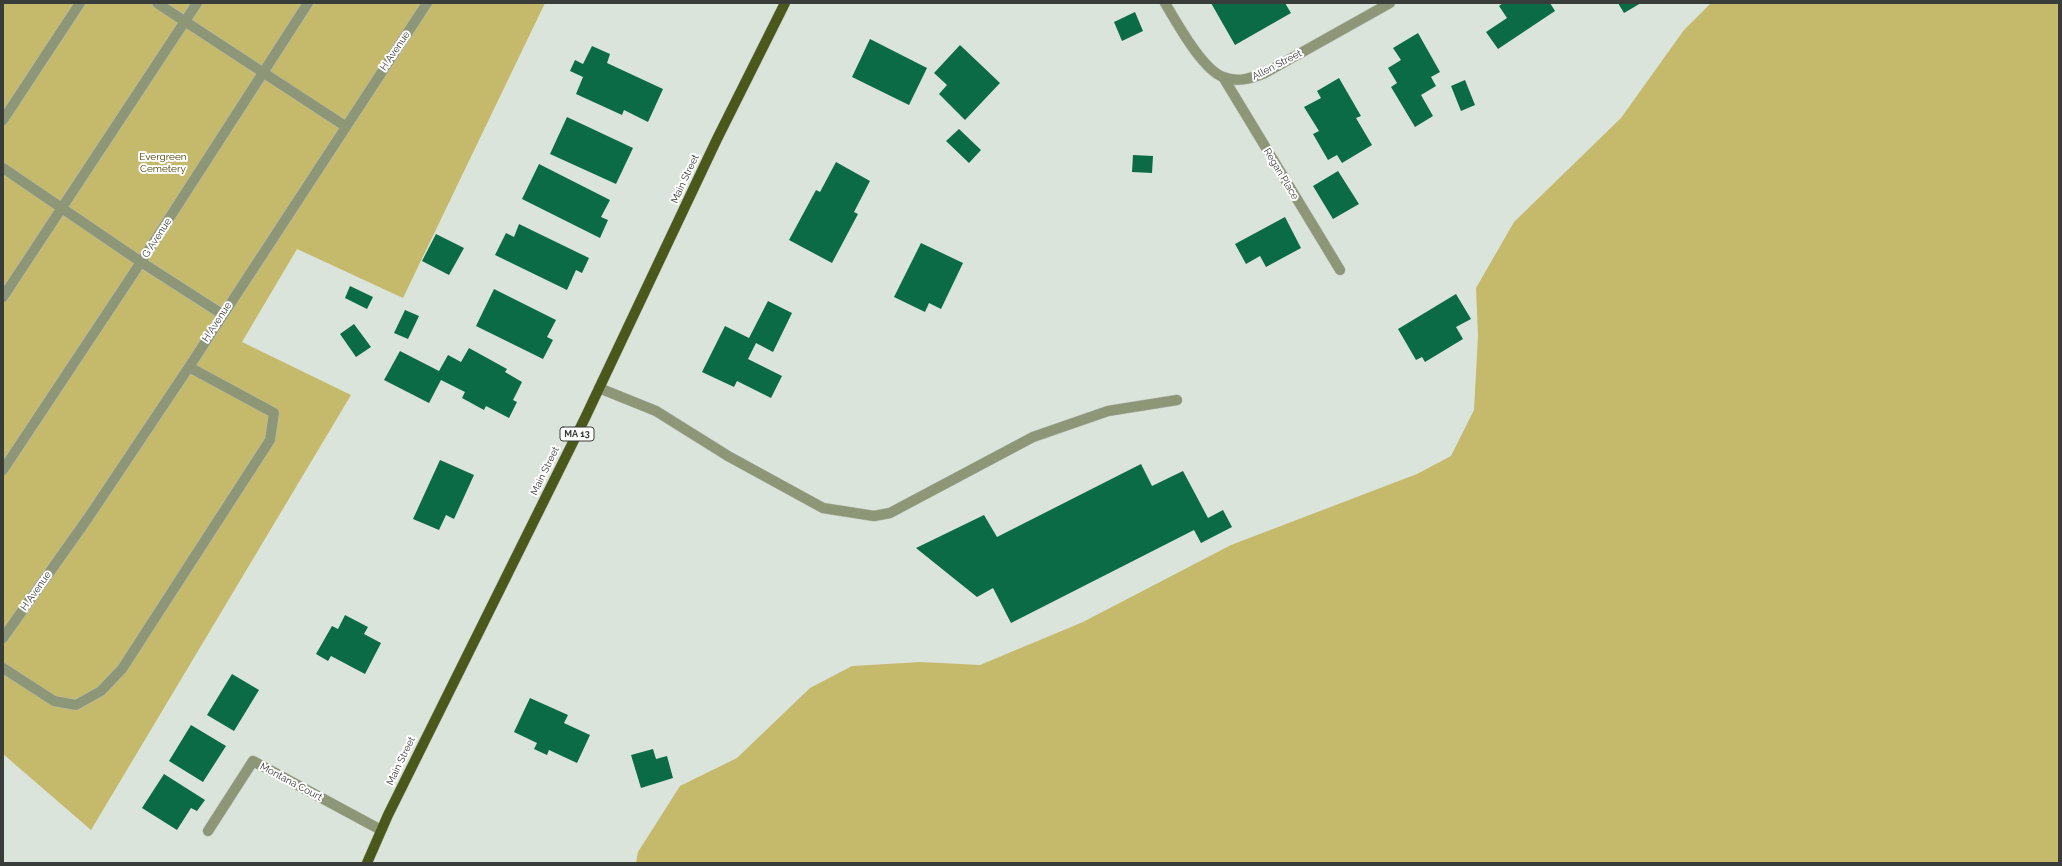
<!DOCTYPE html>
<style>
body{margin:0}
#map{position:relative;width:2062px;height:866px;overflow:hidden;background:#dbe4da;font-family:Raleway,sans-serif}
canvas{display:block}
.frame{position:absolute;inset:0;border:4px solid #393d39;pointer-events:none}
</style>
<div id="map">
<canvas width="2062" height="866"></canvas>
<div class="frame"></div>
</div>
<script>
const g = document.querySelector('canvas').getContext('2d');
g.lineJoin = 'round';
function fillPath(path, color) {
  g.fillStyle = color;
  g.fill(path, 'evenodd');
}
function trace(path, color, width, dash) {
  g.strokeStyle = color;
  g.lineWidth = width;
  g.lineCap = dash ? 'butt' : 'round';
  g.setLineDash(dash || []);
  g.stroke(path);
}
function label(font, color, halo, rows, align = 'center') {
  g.font = font + ' Raleway,sans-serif';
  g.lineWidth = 4;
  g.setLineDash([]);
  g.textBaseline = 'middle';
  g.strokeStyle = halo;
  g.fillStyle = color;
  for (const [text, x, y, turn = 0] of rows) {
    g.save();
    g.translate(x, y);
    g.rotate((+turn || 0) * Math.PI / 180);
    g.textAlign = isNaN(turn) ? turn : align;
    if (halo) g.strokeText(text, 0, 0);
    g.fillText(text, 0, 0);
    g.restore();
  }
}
const green = new Path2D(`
 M3,3H545L403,298L297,249L242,342L351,395L91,830L3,754Z
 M1711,3H2059V863H636L638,852L680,786L737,758L810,688L852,666L921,662L980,665L1083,622L1231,545L1417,474L1451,456L1474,410L1478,336L1476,288L1514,222L1621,118L1684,30Z`);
const building = new Path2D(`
 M1211,3H1285L1291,13L1235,45Z
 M1503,3H1550L1555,11L1498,49L1486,32L1507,18L1499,6Z
 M1618,3H1641L1624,13Z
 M1135,12L1143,31L1122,41L1114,22Z
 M1418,33L1440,72L1431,77L1436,86L1421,95L1433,116L1415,127L1391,87L1397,83L1388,68L1401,60L1393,48Z
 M870,39L927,68L909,105L852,77Z
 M960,45L1000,83L965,120L939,94L947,85L934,73Z
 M592,46L610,54L607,63L663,89L648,122L624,110L622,115L576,94L583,77L570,71L575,60L583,64Z
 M1339,78L1361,116L1356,118L1372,145L1342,163L1337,155L1328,160L1313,134L1319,131L1304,107L1321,98L1317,91Z
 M1465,80L1475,105L1461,111L1451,86Z
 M567,117L633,148L616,184L550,154Z
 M959,129L981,150L969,163L946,141Z
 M1133,155L1153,156L1152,173L1132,172Z
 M836,162L870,181L854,212L858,214L832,263L789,240L816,190L820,192Z
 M539,164L610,200L601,217L608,220L600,238L522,199Z
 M1338,171L1359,204L1333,219L1313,186Z
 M1285,217L1301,248L1266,267L1260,256L1246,264L1235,244Z
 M519,224L589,258L582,273L576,270L567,290L495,255L506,233L514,237Z
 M436,234L464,248L449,275L422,261Z
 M921,243L963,263L941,309L929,303L925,312L894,297Z
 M350,286L373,297L367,309L345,298Z
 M494,289L556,320L547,337L553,340L543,359L476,326Z
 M1456,294L1471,319L1456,327L1463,339L1425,362L1422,357L1416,360L1398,329Z
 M768,301L792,313L773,352L756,343L748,359L782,376L771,398L737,381L734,387L702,372L725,326L749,338Z
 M405,310L419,316L408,339L394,333Z
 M354,324L371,347L356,357L340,334Z
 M469,348L507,369L505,372L522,382L513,400L517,402L509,418L486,406L484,410L462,398L465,392L441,380L429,403L384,380L400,351L439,371L448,355L461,362Z
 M440,460L474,475L454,519L446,515L439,530L413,519Z
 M1141,464L1152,486L1183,471L1208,518L1223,510L1232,527L1201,543L1194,530L1011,623L993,588L977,597L916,548L984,515L997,537Z
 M345,615L368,627L364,634L381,643L365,674L331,656L328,661L316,654L332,626L338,629Z
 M232,674L259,690L234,731L207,715Z
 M530,698L568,715L564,723L590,735L577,763L549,750L547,755L534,749L537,743L514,732Z
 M191,725L226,746L203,782L169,761Z
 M653,749L656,759L667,756L673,778L641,788L631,755Z
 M164,774L205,800L197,811L191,808L177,830L142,808Z`);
const minor = new Path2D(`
 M157,3L345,126
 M1165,3C1177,23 1202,69 1223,77C1238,83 1252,78 1265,73L1390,3
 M1223,77L1340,270
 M3,120L80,3
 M3,168L141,262L222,314
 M3,297L197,3
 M599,388L656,411L728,456L823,508L874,516L890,513L1033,437L1108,411L1177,400
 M3,470L141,262L308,3
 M3,638L88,518L189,367L427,3
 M3,668L54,701L76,705L101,691L122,669L270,440L274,413L189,367
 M208,831L253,761L381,830`);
const major = new Path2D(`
 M367,863L388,815L585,418L717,139L785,3`);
const shields = [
 [577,434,34]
];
const shieldNames = [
 ["MA 13",577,434]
];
const streetNames = [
 ["H Avenue",395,51,-56],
 ["Allen Street",1277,65,-27],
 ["Regan Place",1281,174,59],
 ["Main Street",685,179,-65],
 ["G Avenue",157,238,-57],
 ["H Avenue",217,322,-57],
 ["Main Street",545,471,-64],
 ["H Avenue",36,591,-55],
 ["Main Street",401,761,-64],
 ["Montana Court",291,782,28]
];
const parkNames = [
 ["Evergreen",163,157],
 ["Cemetery",163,169]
];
fillPath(green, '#c5b96b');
fillPath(building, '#0c6b47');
trace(minor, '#b7bfb7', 11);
trace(major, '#b7bfb7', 11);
trace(minor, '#8e9678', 10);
trace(major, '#4b581c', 10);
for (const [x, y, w] of shields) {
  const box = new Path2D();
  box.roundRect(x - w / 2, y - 7, w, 14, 3);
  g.fillStyle = '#fff';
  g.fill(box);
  trace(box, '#393d39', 1);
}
label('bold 9px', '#393d39', null, shieldNames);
label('10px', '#393d39', '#fff', streetNames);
label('10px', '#4c4302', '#fff', parkNames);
</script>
